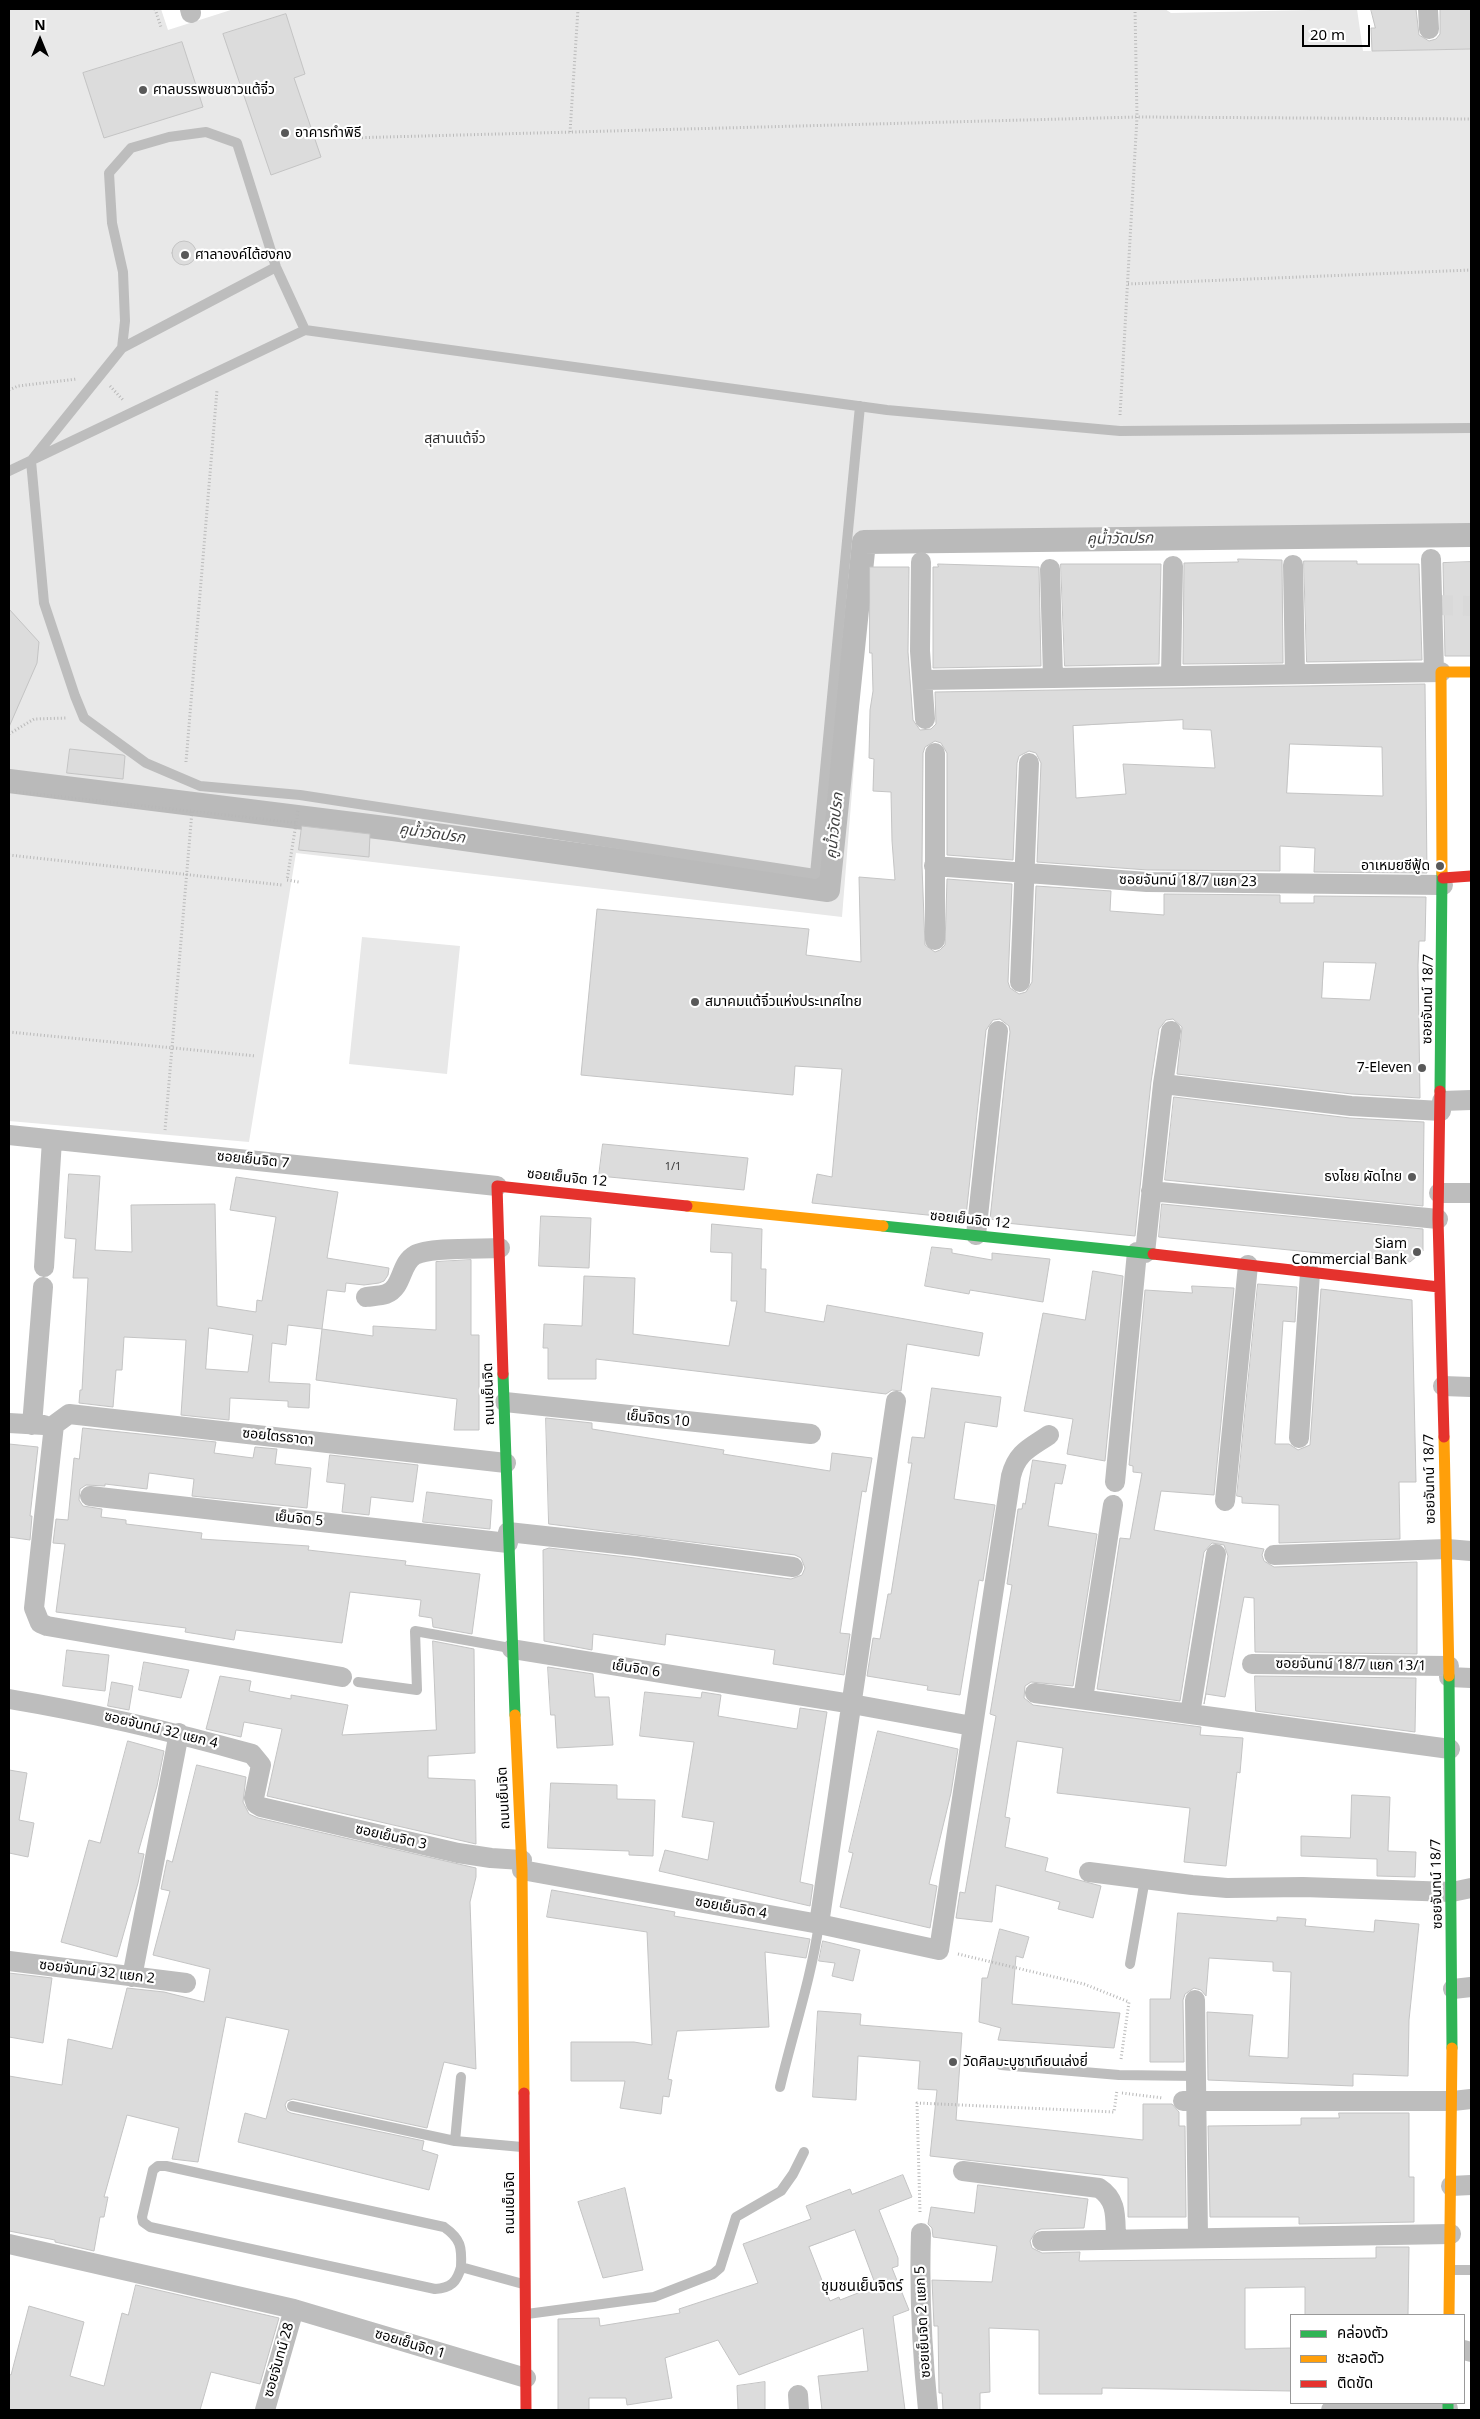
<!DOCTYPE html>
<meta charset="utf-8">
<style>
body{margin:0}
#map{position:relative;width:1480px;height:2419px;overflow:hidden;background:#fff;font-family:"Noto Sans","Noto Sans Thai",sans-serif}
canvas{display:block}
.frame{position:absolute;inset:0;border:10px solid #000;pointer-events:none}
.legend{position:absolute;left:1290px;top:2314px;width:175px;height:90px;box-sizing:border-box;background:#fff;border:1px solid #999;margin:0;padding:6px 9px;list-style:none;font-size:15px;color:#000}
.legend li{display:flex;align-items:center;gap:10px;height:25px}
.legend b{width:25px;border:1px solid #999}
.north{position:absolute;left:15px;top:15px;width:50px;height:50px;-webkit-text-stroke:4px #fff;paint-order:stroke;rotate:0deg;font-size:14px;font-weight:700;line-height:20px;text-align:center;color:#000}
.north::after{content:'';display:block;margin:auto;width:18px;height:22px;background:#000;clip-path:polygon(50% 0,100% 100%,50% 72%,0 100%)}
.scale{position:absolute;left:1302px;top:25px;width:68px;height:22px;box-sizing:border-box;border:2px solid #000;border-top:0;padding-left:6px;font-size:15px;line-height:18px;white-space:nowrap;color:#000;-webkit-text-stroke:4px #fff;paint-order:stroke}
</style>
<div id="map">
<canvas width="1480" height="2419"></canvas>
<div class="frame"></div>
<ul class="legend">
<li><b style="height:6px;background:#30b455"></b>คล่องตัว</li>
<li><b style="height:6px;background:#ff9f0a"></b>ชะลอตัว</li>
<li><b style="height:6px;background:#e5322d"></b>ติดขัด</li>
</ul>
<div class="north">N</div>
<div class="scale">20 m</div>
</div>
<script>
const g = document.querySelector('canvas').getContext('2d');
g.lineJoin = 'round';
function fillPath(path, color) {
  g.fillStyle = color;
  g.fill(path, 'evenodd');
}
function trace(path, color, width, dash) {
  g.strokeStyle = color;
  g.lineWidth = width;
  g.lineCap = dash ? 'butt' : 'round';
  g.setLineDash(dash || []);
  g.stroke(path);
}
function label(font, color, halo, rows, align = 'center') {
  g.font = font + ' "Noto Sans","Noto Sans Thai",sans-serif';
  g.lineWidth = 4.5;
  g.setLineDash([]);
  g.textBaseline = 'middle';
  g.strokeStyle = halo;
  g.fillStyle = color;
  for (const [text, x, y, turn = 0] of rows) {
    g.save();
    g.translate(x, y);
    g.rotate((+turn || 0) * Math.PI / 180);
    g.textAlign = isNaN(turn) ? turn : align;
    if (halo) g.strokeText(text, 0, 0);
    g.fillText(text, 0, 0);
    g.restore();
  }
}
const green = new Path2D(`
 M9,9H161L168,30L234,9H1165L1171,13L1357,9L1363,51L1471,49V545L871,552L842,917L296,853L249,1142L9,1121Z
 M362,937L460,946L447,1074L349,1064Z`);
const canal = new Path2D(`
 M9,781L393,829L828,890L864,542L1471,535`);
const building = new Path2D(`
 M1371,9H1416L1419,35L1429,41L1436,39L1440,34V9H1471V49L1372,51L1371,28H1375Z
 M286,14L305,74L294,78L321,157L271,175L223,34Z
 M182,42L203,107L104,138L83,73Z
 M172 253a12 12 0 1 1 24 0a12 12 0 1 1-24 0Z
 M1238,559L1282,560L1283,663L1183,664L1184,563L1238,562Z
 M1304,561H1357V564H1419L1422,660L1307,662Z
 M1471,562V656H1445L1443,563Z
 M938,564L1039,567L1041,666L933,668V567H938Z
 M1061,564H1161L1159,664L1065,666Z
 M870,567H909L908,652L913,720L920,730L931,729L936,724L935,692L1425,684L1427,873L1314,872L1315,848L1280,846V871L1148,870L1037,862L1041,763L1036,753L1029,751L1019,756L1017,763L1013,860L947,855V753L941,743L935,741L925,747L923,753L922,866L925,945L935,952L940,950L945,945L947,879L1012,884L1008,982L1010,988L1019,994L1026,992L1032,982L1036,886L1111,891L1110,911L1164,915V894L1280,895V903H1314V896L1426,897L1425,941H1419L1418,965L1420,1098L1352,1094L1177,1074L1182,1027L1173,1019L1166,1020L1159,1029L1151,1082L1135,1236L996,1222V1220L990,1219L1010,1032L1009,1026L1000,1019L993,1020L986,1030L966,1216L956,1215V1218L812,1203L817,1174L832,1177L842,1069L795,1066L793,1095L581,1075L597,909L809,929L806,955L861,962L859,877L895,880L892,841L891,792L873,791L874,759L869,758L870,710L873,691L872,653H870ZM1183,720V729L1211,730L1215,768L1123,764L1126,794L1076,798L1073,726ZM1290,744L1382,747L1383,796L1287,793ZM1324,962L1376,963L1370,1000L1322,998Z
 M9,609L39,642L37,663L9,727Z
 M70,749L123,755L125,756L123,779L67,773Z
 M302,826L370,834L369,857L299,850Z
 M1174,1097L1350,1118L1424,1122L1423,1206L1165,1180Z
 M603,1144L748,1158L744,1190L599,1176Z
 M69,1174L100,1176L95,1250L132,1252L131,1205L215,1204L217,1306L256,1312L257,1300L262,1301L276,1217L230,1210L236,1177L338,1192L327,1258L389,1268L388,1275L384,1281L379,1283L364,1285L346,1283L345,1292L327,1290L322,1329L288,1325L286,1345L272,1343L269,1382L310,1384L309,1408L288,1407V1401L230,1398L229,1420L181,1415L186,1340L124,1337L122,1370H116L113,1407L79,1403L80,1390H82L88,1278H73L76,1239L65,1238ZM209,1328L253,1335L248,1372L206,1369Z
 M1162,1204L1423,1229V1251L1410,1262L1159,1237Z
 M541,1216L591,1218L589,1268L539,1266Z
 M712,1224L762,1229L761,1269H766L765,1312L824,1322L827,1305L983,1333L979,1356L907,1344L901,1391L892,1390L886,1394L596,1359V1379H548V1348H543L544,1324L582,1326L584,1276L635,1278L633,1334L729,1346L737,1301H731L732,1253L711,1252Z
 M932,1247L952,1249V1253L992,1260V1253L1050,1259L1043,1302L970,1290L969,1294L925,1286Z
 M471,1260V1335H479V1430H454L457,1399L316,1380L322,1329L373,1336V1326L436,1330V1262Z
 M1093,1271L1123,1276L1105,1461L1067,1454L1073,1419L1024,1411L1043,1313L1085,1320Z
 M1258,1284L1297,1287L1295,1322L1283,1321L1275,1444H1289L1298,1450L1310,1445L1321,1289L1412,1300L1416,1482H1399L1400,1539L1279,1543V1505L1242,1503V1497L1237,1496Z
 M1192,1286L1234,1288L1214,1495L1161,1491L1154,1530L1264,1549L1262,1555L1264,1561L1274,1567L1417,1562V1654L1255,1652L1254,1598L1244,1597L1225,1697L1206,1694L1204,1704L1228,1556L1224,1545L1212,1543L1204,1552L1180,1701L1097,1689L1120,1538L1130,1539L1142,1473L1133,1472V1466L1129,1465L1145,1290L1192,1293Z
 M932,1388L1001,1397L997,1427L965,1422L954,1499L995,1505L983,1581L979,1580L960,1695L927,1690L928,1686L867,1676L873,1638L880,1639L888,1594H891L912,1463H908L912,1437L924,1438Z
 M546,1418L592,1423V1429L724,1450L723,1454L830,1471L832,1453L872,1458L866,1492L862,1491L840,1633L850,1634L844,1675L773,1664L775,1650L666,1634L665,1645L593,1634L592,1650L544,1641L543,1550L549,1548L635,1558L791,1579L802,1575L805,1568L801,1558L795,1555L549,1524Z
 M83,1428L216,1442L214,1453L253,1458L255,1447L277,1449L275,1464L311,1468L307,1508L192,1496L194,1479L149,1473L147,1489L105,1484V1486L86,1485L80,1489L79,1500L83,1506L102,1509L101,1517L126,1520V1524L202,1533L201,1539L309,1546L308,1550L406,1561L405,1565L480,1574L472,1634L433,1627L432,1618L419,1616L421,1600L350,1592L342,1643L236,1630L234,1640L185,1632L186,1628L56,1612L65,1544L53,1543L56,1519L68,1520L74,1458L79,1459Z
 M9,1444L38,1447L30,1516H32L30,1540L9,1537Z
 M330,1455L418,1465L413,1502L371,1497L369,1515L342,1512L345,1484L327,1482Z
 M1033,1460L1066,1465L1062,1484L1055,1483L1048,1526L1097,1534L1073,1686L1031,1682L1025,1686L1024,1698L1033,1705L1201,1727L1200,1735L1243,1738L1240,1773L1237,1772L1226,1866L1184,1862L1190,1808L1057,1793L1063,1748L1017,1741L1005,1817L1010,1818L1005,1847L1048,1858L1045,1871L1101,1886L1093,1918L1058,1909L1060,1902L996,1885L992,1922L956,1918L960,1892L965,1893L996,1716L990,1714L1012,1585L1007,1584L1018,1509H1022L1023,1503L1025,1504Z
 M427,1492L492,1500L490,1529L423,1522Z
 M433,1641L474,1649L475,1753L428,1756V1778L475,1780L476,1844L267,1796L282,1729L244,1722L241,1737L206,1729L220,1676L251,1681L249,1691L291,1699V1695L348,1705L342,1735L436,1730Z
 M67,1650L109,1655L105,1691L63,1686Z
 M144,1662L189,1670L181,1698L139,1690Z
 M548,1667L593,1674L595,1697H609L613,1745L557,1748L555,1715H551Z
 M1255,1676L1416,1678L1415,1732L1256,1711Z
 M112,1682L133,1686L129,1710L108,1706Z
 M645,1692L701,1698L702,1692L721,1695L718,1716L797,1729L800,1708L827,1712L800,1882L813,1885L810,1906L659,1871L665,1850L708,1860L714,1822L682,1817L694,1742L640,1736Z
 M878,1731L958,1749L951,1793L929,1884L937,1886L930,1928L840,1907L853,1853L849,1852Z
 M128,1741L164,1751L157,1786L138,1853L144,1854L138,1883L117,1957L61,1942L89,1840L100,1843Z
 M197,1765L246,1777L243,1802L249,1814L258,1818L476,1868V1877L470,1902L476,2069L444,2062L427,2128L293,2099L287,2101L285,2105L287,2111L291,2113L424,2141L422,2150L438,2155L429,2190L238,2142L245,2113L266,2119L289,2030L226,2017L198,2162L172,2159L179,2128L127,2115L104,2197H108L104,2217H100L94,2251L55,2242V2240L9,2231V2076L62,2085L68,2039L112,2049L127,1988L164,1992L204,2002L210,1969L153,1955L170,1891L161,1889L167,1860L172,1862Z
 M9,1770L27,1773L19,1820L34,1823L28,1857L9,1853Z
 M551,1783L617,1785V1799L655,1800L653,1856L629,1855V1851L548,1848Z
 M1352,1795L1390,1797L1388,1851L1416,1852L1415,1877L1377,1876V1859L1301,1856V1836L1350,1838Z
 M552,1890L675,1912L674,1916L810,1939L806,1958L765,1952L769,2027L677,2031L668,2079L672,2080L669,2097L663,2096L661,2114L620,2108L625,2081H571V2042H634L652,2045L647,1932L547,1917Z
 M1178,1913L1277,1921V1917L1306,1919L1305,1926L1374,1932L1375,1920L1419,1924L1409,2020L1408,2076L1353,2074V2086L1208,2080L1207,2012L1253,2015L1249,2056L1288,2058L1291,1972L1273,1971V1962L1209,1958L1206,1996L1201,1990L1194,1988L1185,1994L1183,2000L1184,2062H1150V1999H1170Z
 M1000,1929L1029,1937L1023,1958L1016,1956L1012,2004L1120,2013L1114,2048L998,2040L1001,2028L979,2022L982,1978H987Z
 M823,1941L860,1950L853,1981L832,1976L835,1963L819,1961Z
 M9,1973L52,1978L43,2043L9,2037Z
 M818,2011L861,2014L860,2025L962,2033L956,2120L1143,2140V2104H1172L1179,2112V2126H1185L1186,2217H1128V2178L930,2156L937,2090L918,2089L920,2061L858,2056L856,2100L813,2097Z
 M1339,2113H1409V2177H1414V2222L1299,2224V2217H1210L1208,2126L1301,2125V2118H1339Z
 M903,2175L912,2197L879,2210L898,2258V2266L892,2268L909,2310L893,2316L905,2410H822L818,2376L868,2371L863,2328L739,2375L718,2340L665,2358L672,2398L627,2405L626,2398H589V2410H558V2319L599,2318L600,2326L680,2313L679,2309L758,2283L743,2244L811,2219L806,2206L850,2189L852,2194ZM855,2230L876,2286L840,2300L839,2297L830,2301L809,2247Z
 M978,2185L1088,2199L1084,2228L1041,2229L1036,2231L1030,2241L1032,2248L1042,2253L1080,2252L1079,2261L1376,2258V2247H1409L1408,2315H1305V2287L1245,2288V2349L1291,2348V2391L1102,2388V2394H1039V2330L989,2328L990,2392L980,2393V2410H943L942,2393H939L938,2326H934L932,2280L992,2282L997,2246L933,2237L932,2228L928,2224L931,2207L974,2213Z
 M625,2188L643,2270L603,2278L578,2202Z
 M136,2285L279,2318L260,2384L211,2372L200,2410H9V2374L11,2375L29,2306L84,2322L70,2376L104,2386L122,2313L128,2315Z
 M765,2382V2410H738L737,2386Z`);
const streetTunnel = new Path2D(`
 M1433,605L1471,606`);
const path = new Path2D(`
 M155,9L161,27
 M570,132L578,9
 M348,138L1137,117L1469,119
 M1128,284L1471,270
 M110,386L123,400
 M9,390L18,386L77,379
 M1120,415L1137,117L1135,9
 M9,734L34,719L66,718
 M186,762L217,390
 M9,791L297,823
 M298,811L287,880L299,882
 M9,855L282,885
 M9,1032L256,1056
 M165,1130L192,811
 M958,1954L1084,1984L1129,2002L1121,2059
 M1122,2093L1163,2098
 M920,2212L917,2103L1114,2112L1117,2090`);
const lane = new Path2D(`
 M305,330L276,267L237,143L206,132L169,137L131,148L109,173L112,223L123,272L125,321L122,348L31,461L44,603L75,696L84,718L146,763L200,786L300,795L815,874L860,406
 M122,348L276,267
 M9,471L305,330L887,410L1120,431L1471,428
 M358,1682L417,1690L415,1631L510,1648
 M1130,1964L1145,1879
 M1001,2065L1119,2075L1197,2076
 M780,2087C793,2032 811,1979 819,1924
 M292,2106L455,2141L522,2147
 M455,2141L461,2077
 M461,2267C462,2247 461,2239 444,2227L166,2166H158L153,2170L142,2217L143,2222L150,2227L435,2289C451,2288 457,2282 461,2267L523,2284
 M1451,2270H1471
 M527,2314L654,2297L713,2274L720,2268L736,2217L781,2191L793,2174L804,2152`);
const street = new Path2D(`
 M190,9L191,13
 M1428,9L1429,29
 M1431,559L1434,672
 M921,562L920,651L925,719
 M1293,565L1295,674
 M1050,569L1053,678
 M1171,676L1173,566
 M923,680L1441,672
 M935,753V940
 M934,866L1147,882L1443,885
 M1020,982L1029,763
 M1163,1084L1351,1106L1441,1111
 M1442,1101L1471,1100
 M9,1135L497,1186
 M1151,1191L1438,1219
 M1439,1193H1471
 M976,1235L998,1031
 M1145,1253L1163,1084L1171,1031
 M44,1267L52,1140
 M366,1297C372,1296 380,1296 386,1294C403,1288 400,1263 415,1255C429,1247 481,1249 500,1248
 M1443,1386L1471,1387
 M505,1402L811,1434
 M9,1423L44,1425
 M32,1425L43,1287
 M54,1425L34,1608L40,1623L47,1626L342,1677
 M54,1425L69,1414L506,1463
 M1299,1438L1310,1273
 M1115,1482L1137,1252
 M90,1496L508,1543
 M1225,1501L1248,1265
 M508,1532L636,1546L793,1567
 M1274,1555L1447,1549L1471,1551
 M512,1649L852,1704L972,1726
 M1252,1664L1449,1666
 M1449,1677L1471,1678
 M1035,1693L1450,1749
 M9,1699C93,1713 170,1731 252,1754L261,1765L254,1798L256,1804L261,1807L458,1853L491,1858L522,1860
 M1083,1699L1113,1505
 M1190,1714L1216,1554
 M522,1870L819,1924L939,1950L1011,1476C1017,1452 1030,1448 1049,1435
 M1089,1872L1192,1885L1227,1888L1303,1887L1452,1892L1471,1888
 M819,1924L896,1401
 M9,1961L186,1983
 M132,1977L179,1733
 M1453,1989L1471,1987
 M1195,2000L1198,2237
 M1183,2101H1453L1471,2099
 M963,2171L1099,2188C1118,2200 1115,2219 1116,2238
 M1451,2186L1471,2185
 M921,2233C919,2293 922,2351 928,2410
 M1042,2241L1451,2234
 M9,2244L294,2309L526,2378
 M1464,2350L1471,2352
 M798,2395L799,2410
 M265,2410L294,2309
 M1331,2410L1448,2409`);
const fast = new Path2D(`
 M1440,1091L1442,873
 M883,1226L1153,1254
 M503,1374L515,1715
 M1449,1676L1452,2048
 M1448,2403V2410`);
const slow = new Path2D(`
 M1442,873L1441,672H1471
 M687,1206L883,1226
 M1444,1437L1449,1676
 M515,1715L522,1870L524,2093
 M1449,2315L1452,2048`);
const jam = new Path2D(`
 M1443,878L1471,876
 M1440,1091L1438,1219L1444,1437
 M1153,1254L1439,1287
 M503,1374L497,1186L687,1206
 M524,2093L526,2410`);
const markers = [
 [143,90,5,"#595959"],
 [285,133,5,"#595959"],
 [185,255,5,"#595959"],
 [1440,866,5,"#595959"],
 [695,1002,5,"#595959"],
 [1422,1068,5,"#595959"],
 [1412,1177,5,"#595959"],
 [1417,1252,5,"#595959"],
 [953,2062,5,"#595959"]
];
const numberNames = [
 ["1/1",673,1167]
];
const poiNames = [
 ["ศาลบรรพชนชาวแต้จิ๋ว",153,90],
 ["อาคารทำพิธี",295,133],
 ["ศาลาองค์ไต้ฮงกง",195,255],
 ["อาเหมยซีฟู้ด",1430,866,"right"],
 ["สมาคมแต้จิ๋วแห่งประเทศไทย",705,1002],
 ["7-Eleven",1412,1068,"right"],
 ["ธงไชย ผัดไทย",1402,1177,"right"],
 ["Siam",1407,1244,"right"],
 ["Commercial Bank",1407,1260,"right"],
 ["วัดศิลมะบูชาเทียนเล่งยี่",963,2062]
];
const parkNames = [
 ["สุสานแต้จิ๋ว",455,439]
];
const streetNames = [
 ["ซอยจันทน์ 18/7 แยก 23",1188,881,1],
 ["ซอยจันทน์ 18/7",1428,999,-89],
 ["ซอยเย็นจิต 7",253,1160,6],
 ["ซอยเย็นจิต 12",567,1178,6],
 ["ซอยเย็นจิต 12",970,1220,6],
 ["ถนนเย็นจิต",489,1394,-92],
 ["เย็นจิตร 10",658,1419,6],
 ["ซอยไตรธาดา",278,1437,6],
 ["ซอยจันทน์ 18/7",1430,1479,-91],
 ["เย็นจิต 5",299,1519,6],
 ["ซอยจันทน์ 18/7 แยก 13/1",1351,1665,1],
 ["เย็นจิต 6",636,1669,9],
 ["ซอยจันทน์ 32 แยก 4",161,1730,14],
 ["ถนนเย็นจิต",504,1798,-93],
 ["ซอยเย็นจิต 3",391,1837,13],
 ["ซอยจันทน์ 18/7",1437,1884,-91],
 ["ซอยเย็นจิต 4",731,1908,10],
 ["ซอยจันทน์ 32 แยก 2",97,1972,7],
 ["ถนนเย็นจิต",510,2203,-90],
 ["ซอยเย็นจิต 2 แยก 5",923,2322,-93],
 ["ซอยเย็นจิต 1",410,2344,17],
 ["ซอยจันทน์ 28",279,2360,-74]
];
const waterNames = [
 ["คูน้ำวัดปรก",1120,539,-1],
 ["คูน้ำวัดปรก",835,826,-84],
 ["คูน้ำวัดปรก",432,834,8]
];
const neighbourhoodNames = [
 ["ชุมชนเย็นจิตร์",862,2287]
];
fillPath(green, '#e8e8e8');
trace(canal, '#bababa', 24);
fillPath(building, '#dcdcdc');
trace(building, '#c4c4c4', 1);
trace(streetTunnel, '#d9d9d9', 20, [20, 10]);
trace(path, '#b8b8b8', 3, [1, 2.5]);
trace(lane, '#bdbdbd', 10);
trace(street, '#bdbdbd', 20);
trace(fast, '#30b455', 11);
trace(slow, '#ff9f0a', 11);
trace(jam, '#e5322d', 11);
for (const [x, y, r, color] of markers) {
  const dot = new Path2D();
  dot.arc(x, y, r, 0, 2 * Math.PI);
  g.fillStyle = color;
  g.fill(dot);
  trace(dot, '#fff', 2);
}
label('11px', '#373737', null, numberNames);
label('14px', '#000', '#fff', poiNames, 'left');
label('14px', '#2d2d2d', '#fff', parkNames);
label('14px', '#000', '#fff', streetNames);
label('italic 15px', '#3e3e3e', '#fff', waterNames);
label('15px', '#000', '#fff', neighbourhoodNames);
</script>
